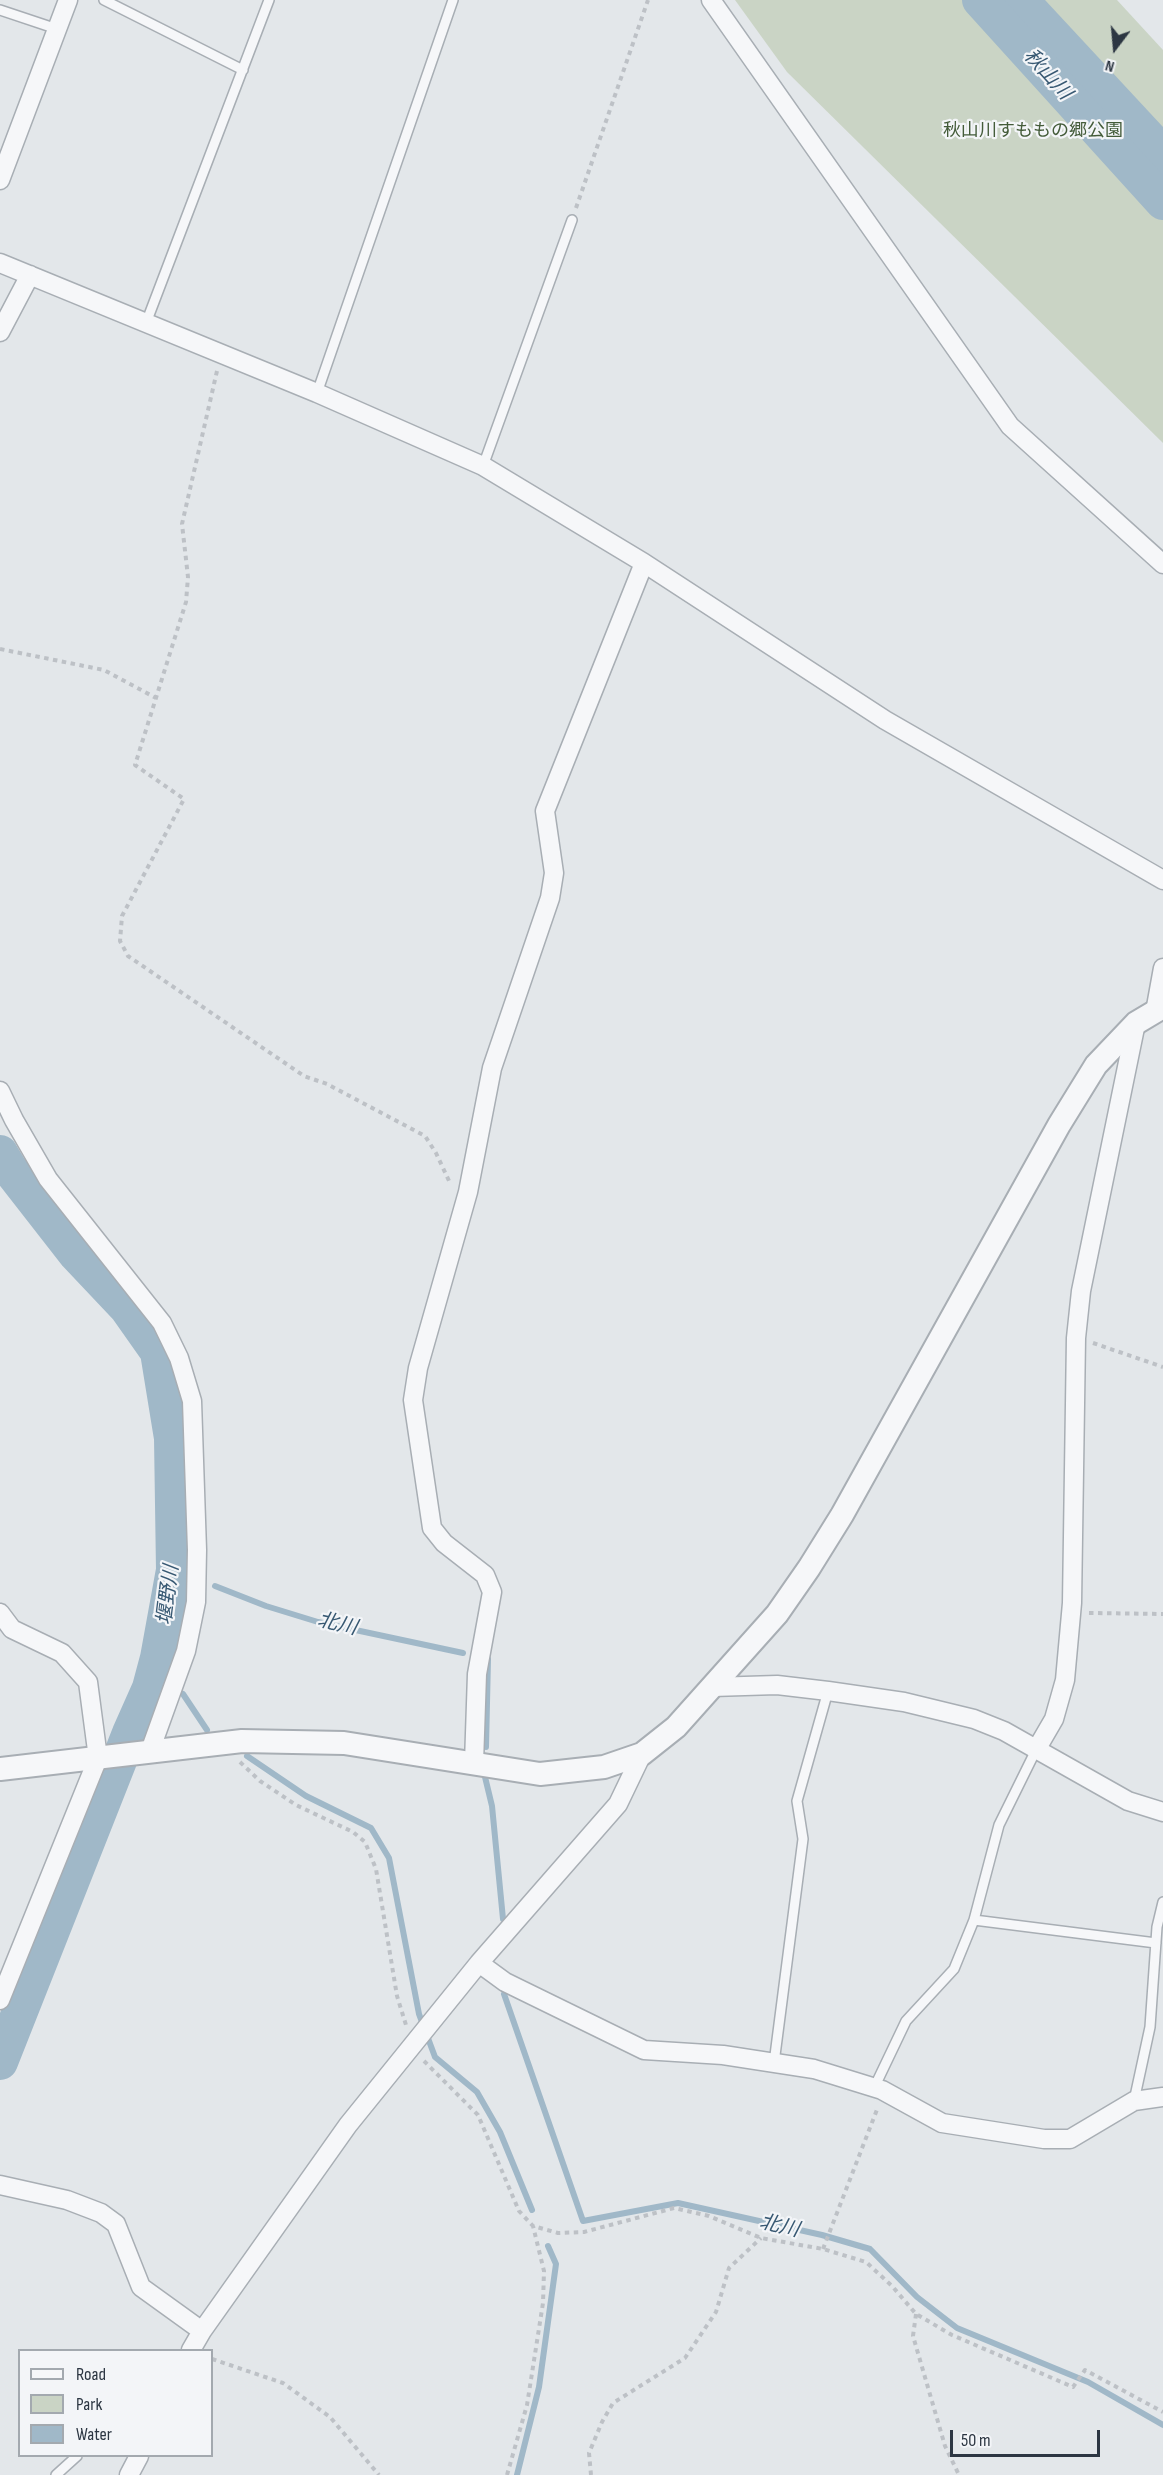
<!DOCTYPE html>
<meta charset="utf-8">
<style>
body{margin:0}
#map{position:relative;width:1163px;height:2475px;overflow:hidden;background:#e3e7ea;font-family:"Sofia Sans Condensed",sans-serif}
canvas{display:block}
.legend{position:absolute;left:18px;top:2349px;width:195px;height:108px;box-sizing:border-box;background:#f3f5f8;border:2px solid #a3a9af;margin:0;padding:8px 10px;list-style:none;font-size:18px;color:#2c3642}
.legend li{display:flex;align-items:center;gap:12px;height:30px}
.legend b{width:30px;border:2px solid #a3a9af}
.north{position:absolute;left:1085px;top:18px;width:60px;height:60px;-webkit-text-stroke:4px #f3f5f8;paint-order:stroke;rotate:196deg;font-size:16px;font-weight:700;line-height:24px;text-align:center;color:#2c3642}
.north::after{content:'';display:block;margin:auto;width:21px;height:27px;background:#2c3642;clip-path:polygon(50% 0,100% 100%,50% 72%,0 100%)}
.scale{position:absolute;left:950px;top:2430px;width:150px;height:27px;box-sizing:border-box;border:3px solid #2c3642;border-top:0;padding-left:8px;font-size:18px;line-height:21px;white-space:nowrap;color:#2c3642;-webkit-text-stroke:4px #f3f5f8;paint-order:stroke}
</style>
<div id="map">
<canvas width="1163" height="2475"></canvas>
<ul class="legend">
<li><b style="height:8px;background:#f6f7f9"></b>Road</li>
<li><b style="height:16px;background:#cad4c5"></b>Park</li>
<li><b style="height:16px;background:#a0b8c8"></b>Water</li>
</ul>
<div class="north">N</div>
<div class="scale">50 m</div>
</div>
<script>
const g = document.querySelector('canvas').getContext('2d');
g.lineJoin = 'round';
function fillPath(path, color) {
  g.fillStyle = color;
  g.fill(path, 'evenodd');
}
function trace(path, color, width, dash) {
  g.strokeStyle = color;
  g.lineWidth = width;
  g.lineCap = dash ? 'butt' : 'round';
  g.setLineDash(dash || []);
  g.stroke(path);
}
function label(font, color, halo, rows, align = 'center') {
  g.font = font + ' "Sofia Sans Condensed","Noto Sans JP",sans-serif';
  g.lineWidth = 4.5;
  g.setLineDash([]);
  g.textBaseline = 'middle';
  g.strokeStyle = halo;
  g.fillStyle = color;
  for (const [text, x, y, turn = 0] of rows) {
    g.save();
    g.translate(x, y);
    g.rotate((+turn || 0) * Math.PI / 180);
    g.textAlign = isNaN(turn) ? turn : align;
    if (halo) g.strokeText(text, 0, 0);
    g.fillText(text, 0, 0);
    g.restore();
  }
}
const green = new Path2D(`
 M735,0H1117L1163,50V443L787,72Z`);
const water = new Path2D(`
 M995,0H1045L1163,127V184Z`);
const stream = new Path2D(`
 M215,1586L266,1606L318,1622L463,1653
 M164,1635L169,1651
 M183,1694L207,1730
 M486,1747L488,1659
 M247,1756L306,1796L371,1828L389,1858L419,2014L435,2057L477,2092L500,2132L532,2210
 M485,1777L492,1806L503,1919
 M504,1994L583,2221L678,2203L822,2235L870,2249L917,2297L957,2328L1088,2382L1163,2425
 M517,2475L539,2387L556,2264L548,2246`);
const river = new Path2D(`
 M980,0L1163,202
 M0,1153L9,1168L76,1254L127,1308L158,1352L172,1438L174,1570L158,1658L150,1688L130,1733L0,2062`);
const path = new Path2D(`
 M576,208L648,0
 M217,371L182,524L188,577L186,602L135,765L184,799L122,916L120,941L128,956L304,1076L327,1084L425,1136L436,1153L450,1183
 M0,649L104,670L156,698
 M1093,1343L1163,1367
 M1089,1613L1163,1614
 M240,1762L260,1781L296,1805L353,1832L365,1842L376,1869L397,1996L406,2025
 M424,2061L478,2115L519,2211L533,2226L558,2233L584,2232L674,2208L709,2216L761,2238L823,2249L866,2262L892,2286L916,2314L952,2335L1073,2387L1085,2370L1163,2412
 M823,2249L878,2107
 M916,2314L913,2336L945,2446L959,2475
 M212,2359L283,2383L330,2417L379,2475
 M507,2475L527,2405L543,2303L544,2271L533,2226
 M591,2475L589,2453L602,2422L613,2403L685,2358L716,2312L729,2268L761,2238`);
const service = new Path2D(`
 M104,0L243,70
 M0,10L57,29
 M146,323L269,0
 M317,393L453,0
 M483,466L572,220
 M974,1920L1156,1943
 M774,2063L803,1839L797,1801L828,1691
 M874,2088L906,2021L954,1969L974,1920L999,1825L1036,1750
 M1134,2101L1150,2027L1157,1927L1163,1902
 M56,2475L77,2456`);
const minor = new Path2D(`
 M711,0L1010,426L1163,564
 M0,180L68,0
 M0,263L317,393L483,466L644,563L885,720L1163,880
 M0,332L30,275
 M1155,1012L1163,968
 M0,1091L14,1120L48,1179L162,1323L179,1358L192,1401L197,1550L196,1602L186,1651L150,1751
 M0,1613L12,1629L62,1653L88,1682L98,1758L0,2000
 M712,1687L777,1685L828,1691L904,1702L974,1719L1004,1731L1128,1801L1163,1812
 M1036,1750L1054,1719L1065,1680L1072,1603L1076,1338L1081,1291L1136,1023
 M474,1763L477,1674L492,1592L485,1575L444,1543L432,1528L413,1400L418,1368L468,1192L492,1068L550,898L554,873L545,811L644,563
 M479,1963L505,1982L644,2050L723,2055L814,2069L882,2090L942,2123L1044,2139H1070L1134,2101L1163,2097
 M0,2185L67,2200L101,2213L116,2224L141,2287L202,2331
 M191,2350L202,2331L348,2125L479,1963L618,1804L642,1754
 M129,2475L139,2456`);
const tertiary = new Path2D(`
 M0,1769L242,1741L344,1743L540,1774L604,1767L642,1754L676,1727L777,1614L809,1568L842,1515L1059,1125L1096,1065L1136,1023L1163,1007`);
const parkNames = [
 ["秋山川すももの郷公園",1033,131]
];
const waterNames = [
 ["秋山川",1047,75,48],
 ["堰野川",169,1595,-83],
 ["北川",337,1625,13],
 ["北川",779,2227,13]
];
fillPath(green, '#cad4c5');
fillPath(water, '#a0b8c8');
trace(stream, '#a0b8c8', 6);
trace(river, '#a0b8c8', 36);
trace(service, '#a8aeb4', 12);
trace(minor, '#a8aeb4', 21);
trace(tertiary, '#a8aeb4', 26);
trace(path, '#bdc1c6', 4, [4.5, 4.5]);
trace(service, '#f6f7f9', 9);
trace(minor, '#f6f7f9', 18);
trace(tertiary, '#f6f7f9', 22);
label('18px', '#445c3a', '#f3f5f8', parkNames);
label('italic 20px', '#385973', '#f3f5f8', waterNames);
</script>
